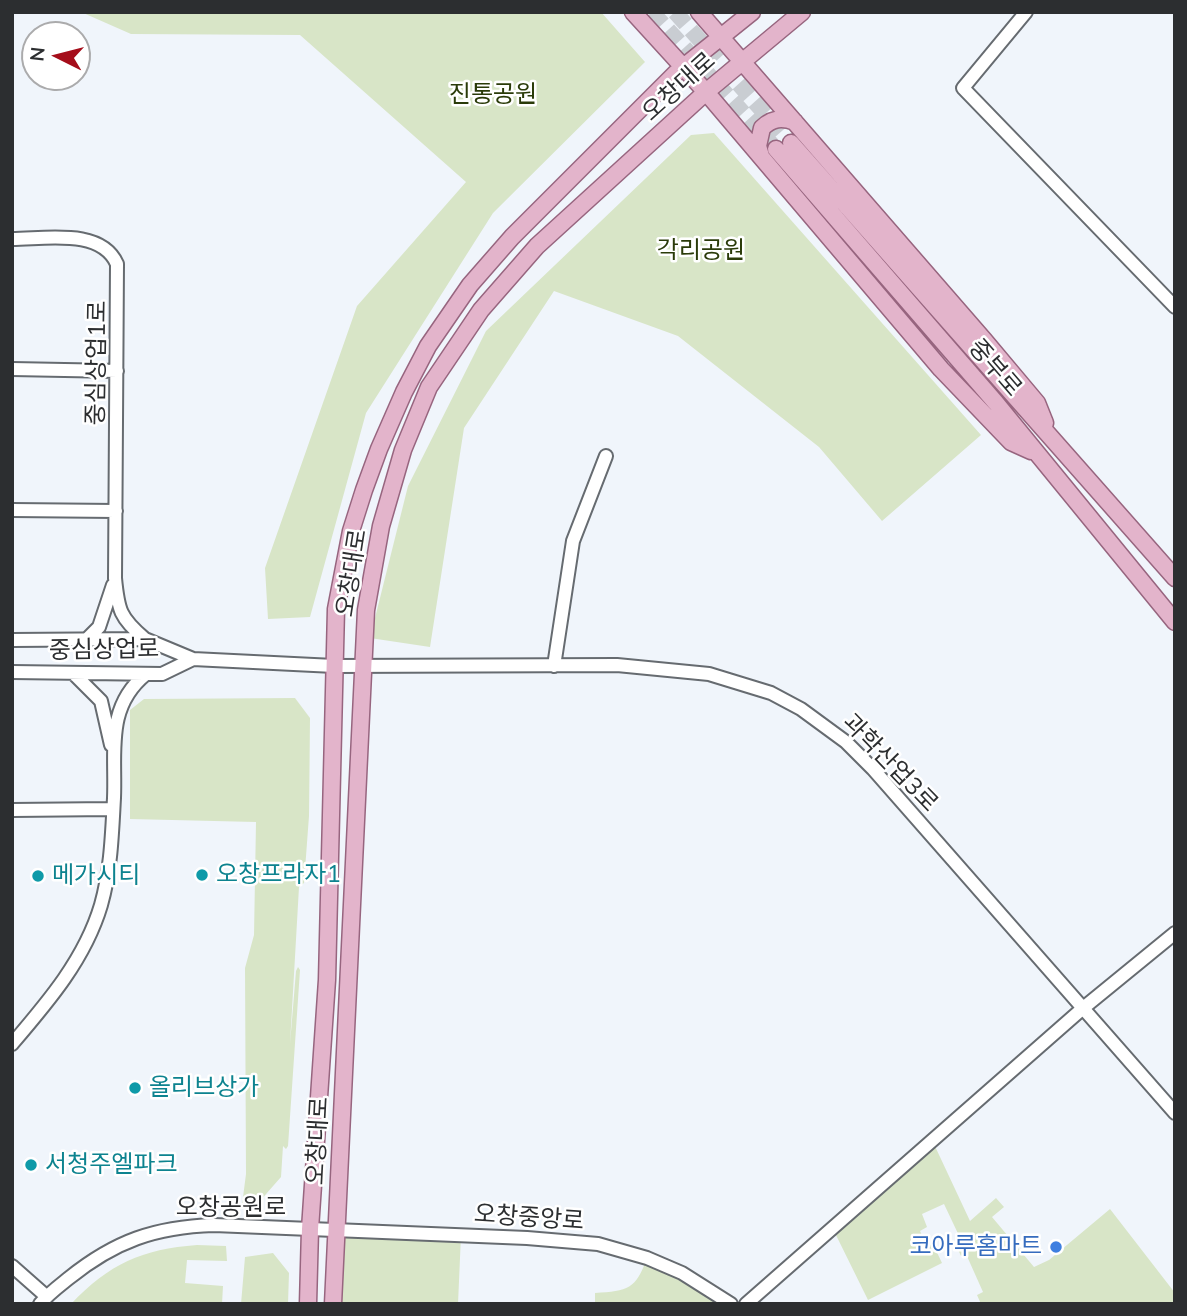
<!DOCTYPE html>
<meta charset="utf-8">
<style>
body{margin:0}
#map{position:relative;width:1187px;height:1316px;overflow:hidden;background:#f0f5fb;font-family:Mulish,sans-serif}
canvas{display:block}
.frame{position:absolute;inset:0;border:14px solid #2c2e30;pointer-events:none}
.north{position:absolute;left:21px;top:21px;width:70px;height:70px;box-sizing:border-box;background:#fff;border:2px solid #ababac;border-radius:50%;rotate:276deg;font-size:19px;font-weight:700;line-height:28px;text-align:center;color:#2c2e30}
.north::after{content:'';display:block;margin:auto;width:24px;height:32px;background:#a50d1a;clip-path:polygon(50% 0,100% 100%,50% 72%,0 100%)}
</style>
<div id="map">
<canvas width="1187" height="1316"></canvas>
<div class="frame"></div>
<div class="north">N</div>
</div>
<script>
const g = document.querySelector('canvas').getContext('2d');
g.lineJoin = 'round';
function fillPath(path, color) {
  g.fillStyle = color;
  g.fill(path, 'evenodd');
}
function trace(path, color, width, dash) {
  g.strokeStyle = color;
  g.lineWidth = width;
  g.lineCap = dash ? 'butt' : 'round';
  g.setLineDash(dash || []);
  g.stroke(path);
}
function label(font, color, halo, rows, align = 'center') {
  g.font = font + ' Mulish,"Noto Sans KR",sans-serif';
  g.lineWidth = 5;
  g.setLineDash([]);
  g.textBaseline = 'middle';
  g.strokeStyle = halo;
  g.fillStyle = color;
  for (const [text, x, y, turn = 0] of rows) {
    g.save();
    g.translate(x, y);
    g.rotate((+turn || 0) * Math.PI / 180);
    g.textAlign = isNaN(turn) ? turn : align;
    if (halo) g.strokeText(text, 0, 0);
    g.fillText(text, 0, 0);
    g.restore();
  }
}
const green = new Path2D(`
 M81,12H601L645,62L493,213L366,413L310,617L268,619L265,568L357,306L466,182L300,35L131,34Z
 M714,133L981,435L882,521L819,447L678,336L554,291L464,428L430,647L370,638L408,486L486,331L691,135Z
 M295,698L310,718L309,816L304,883L299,887L290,1044L296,971L298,967L300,970L288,1146L286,1149L283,1146L281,1177L259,1202L242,1205L246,1174L245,968L254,935L256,822L130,819V710L144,699Z
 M933,1142L970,1221L996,1198L1004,1207L992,1217L1034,1267L1049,1260L1110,1209L1175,1293V1304H981L977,1295L983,1292L966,1254L961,1256L956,1245L962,1242L944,1204L922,1214L927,1227L920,1231L927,1246L933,1244L942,1263L868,1300L833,1229Z
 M336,1230L461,1235L458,1304H333Z
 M197,1245L226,1246L227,1261L187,1260L185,1283L223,1286L222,1304H71C109,1264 142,1249 197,1245Z
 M273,1253L289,1273L288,1304H241L245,1257Z
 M647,1258L731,1304H595V1293C628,1291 636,1289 647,1258Z`);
const majorTunnel = new Path2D(`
 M652,12L776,149
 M675,12L791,143`);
const minor = new Path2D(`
 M1026,12L963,88L1175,307
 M12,239C46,239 101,228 117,264L115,578C118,610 120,618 145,639
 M12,369L117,371
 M12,510L116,511
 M12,640L145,639L193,659L162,674L12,672
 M86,640L99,627L113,585
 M193,659L334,666L617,665L709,674L771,693L801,709L846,742L873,769L1175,1113
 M554,666L573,541L606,456
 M73,673L101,701L111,745
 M12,810L112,809
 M12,1044C48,1002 85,959 101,905C111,870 112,834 114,798C116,753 105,707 146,674
 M12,1266L46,1296
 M40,1304C48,1294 59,1286 69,1278C115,1241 155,1227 214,1225L527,1238L598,1244L647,1258L682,1273L731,1304
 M746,1304L1082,1009L1175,933`);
const major = new Path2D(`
 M633,12L706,92L941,369L1011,442L1031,451
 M699,12L984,340L1037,403L1045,423
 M791,143L1175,578
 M776,149L996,403L1175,622
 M761,156L758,146L762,128C772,118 782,117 795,122
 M308,1304L310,1229L327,980L336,609L351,531L364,490L379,449L404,392L428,346L470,285L512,237L676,73L752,12
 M333,1304L366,610L381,526L403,450L429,387L481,310L537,246L706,92L802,12`);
const markers = [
 [202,875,7,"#0f9aa8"],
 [38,876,7,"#0f9aa8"],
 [135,1088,7,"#0f9aa8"],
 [31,1165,7,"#0f9aa8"],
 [1056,1247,7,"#3f7fe0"]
];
const streetNames = [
 ["오창대로",679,87,-42],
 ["중심상업1로",97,363,-89],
 ["중부로",995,368,49],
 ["오창대로",352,573,-81],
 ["중심상업로",104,650,-1],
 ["과학산업3로",890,763,46],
 ["오창대로",318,1141,-87],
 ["오창공원로",231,1208],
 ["오창중앙로",529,1218,4]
];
const parkNames = [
 ["진통공원",493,95],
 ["각리공원",701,251]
];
const cultureNames = [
 ["오창프라자1",216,875],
 ["메가시티",52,876],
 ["올리브상가",149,1088],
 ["서청주엘파크",45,1165]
];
const shopNames = [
 ["코아루홈마트",1042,1247]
];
fillPath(green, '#d8e5c7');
trace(majorTunnel, '#c9cdd2', 16, [16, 8]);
trace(minor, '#666b70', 16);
trace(major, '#97657f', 19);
trace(minor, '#fff', 12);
trace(major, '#e3b4cb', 16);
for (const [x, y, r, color] of markers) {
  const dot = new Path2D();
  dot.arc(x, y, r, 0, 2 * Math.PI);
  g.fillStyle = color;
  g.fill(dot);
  trace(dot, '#fff', 2.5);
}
label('24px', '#2c2e30', '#fff', streetNames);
label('24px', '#2a3b09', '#fff', parkNames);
label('24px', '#0d838f', '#fff', cultureNames, 'left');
label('24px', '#366cbe', '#fff', shopNames, 'right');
</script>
